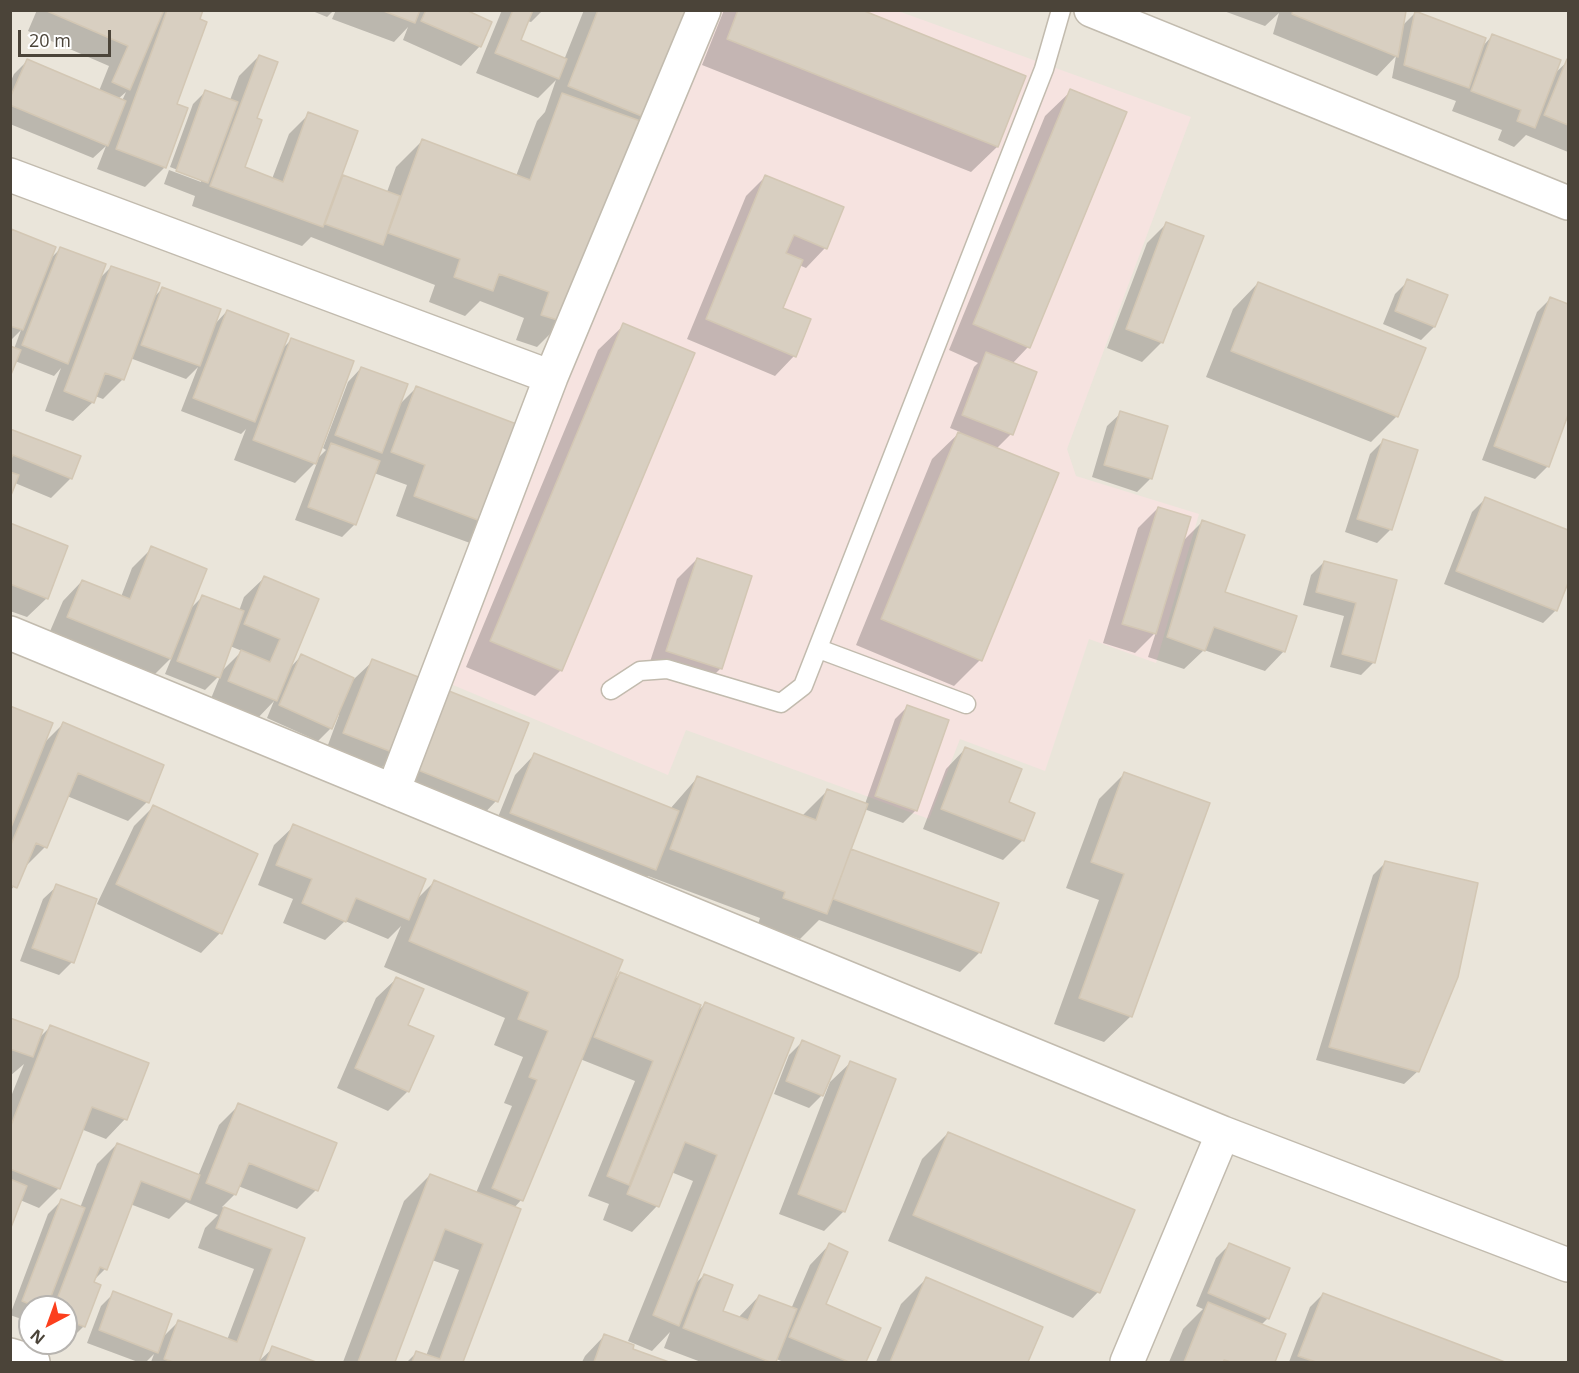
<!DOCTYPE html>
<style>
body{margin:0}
#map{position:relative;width:1579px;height:1373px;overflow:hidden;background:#f6f3ec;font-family:"Open Sans",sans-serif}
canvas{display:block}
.frame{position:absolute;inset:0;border:12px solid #4b4439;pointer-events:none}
.north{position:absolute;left:18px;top:1295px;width:60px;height:60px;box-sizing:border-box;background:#fff;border:2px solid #b7b4b0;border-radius:50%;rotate:221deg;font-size:16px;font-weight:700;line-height:24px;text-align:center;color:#4b4439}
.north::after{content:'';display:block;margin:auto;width:21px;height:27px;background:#fc3f1d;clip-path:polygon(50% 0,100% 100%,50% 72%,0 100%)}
.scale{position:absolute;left:18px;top:30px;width:93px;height:27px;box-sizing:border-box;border:3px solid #4b4439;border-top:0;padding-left:8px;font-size:18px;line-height:21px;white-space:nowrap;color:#4b4439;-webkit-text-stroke:4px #fff;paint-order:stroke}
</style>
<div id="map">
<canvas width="1579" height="1373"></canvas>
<div class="frame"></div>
<div class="north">N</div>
<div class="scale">20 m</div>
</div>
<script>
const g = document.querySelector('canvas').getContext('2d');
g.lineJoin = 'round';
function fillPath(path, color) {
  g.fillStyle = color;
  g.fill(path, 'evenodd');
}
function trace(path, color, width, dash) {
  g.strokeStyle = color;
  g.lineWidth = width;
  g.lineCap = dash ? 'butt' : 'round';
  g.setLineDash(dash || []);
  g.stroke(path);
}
const residential = new Path2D(`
 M10,11H1568V1362H11ZM30,1307H66V1343H30Z`);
const medical = new Path2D(`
 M712,11H898L1191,117L1067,449L1076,476L1199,514L1156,663L1089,639L1045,771L960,739L929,819L686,730L668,775L441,680Z`);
const shadow = new Path2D(`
 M37,10H203L200,14L175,105L165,167L145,187L97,169L106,146L93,158L10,124V83L14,74L27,61L99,91L109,66L28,31ZM126,92L122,101L118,99Z
 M310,10H334L327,17Z
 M336,10H463L480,46L461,66L403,40L408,27L394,42L332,19Z
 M502,10H543L531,22L527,21L519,41L564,60L584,10H690L563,321L537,347L516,340L524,318L480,301L465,316L429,302L435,285L311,237L302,246L192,206L195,196L164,184L169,170L201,182V179L170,167L193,104L206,91L230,100L239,76L259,56L256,119L243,168L272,179L289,134L309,114L338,182L343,177L387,192L396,167L422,141L516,176L537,121L545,112L556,80L538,98L476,73Z
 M724,10H858L1024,77L997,147L971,172L702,65Z
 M1221,10H1402L1405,11L1402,26L1415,13L1482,47L1492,36L1554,74L1568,61V152L1526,135L1514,147L1498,140L1502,130L1452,111L1456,101L1392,78L1396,56L1377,76L1273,34L1279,13L1265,26Z
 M1071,91L1028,347L1012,364L1011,434L996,449L980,660L954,686L856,645L932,459L960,432L950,428L974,367L978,363L949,350L1045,116Z
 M765,177L825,248L806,268L799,265L781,308L794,356L775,376L687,339L746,196Z
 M1167,223L1162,342L1142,362L1107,348L1147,243Z
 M12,231L49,260L61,248L99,279L111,267L152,299L163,288L214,325L227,311L281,350L292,339L315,461L326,450L323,448L348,382L361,368L398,406L416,388L489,524L470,543L396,516L407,485L374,473L355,524L342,537L295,520L318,460L295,483L234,460L246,429L241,434L181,411L198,367L186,379L130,358L123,379L103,399L95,396L93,402L73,421L45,411L61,368L54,376L15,361L14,349L21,330L10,341Z
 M1408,281L1434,327L1421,340L1383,324L1395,294Z
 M1258,283L1397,416L1371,442L1206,377L1233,309Z
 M1550,299L1568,305V416L1548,466L1535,479L1482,460L1537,312Z
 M624,325L561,670L535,696L466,667L598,350Z
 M1121,413L1166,427L1150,479L1137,492L1092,477L1107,426Z
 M10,430L71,478L51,498L15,483L10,494Z
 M1383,441L1416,451L1390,530L1377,543L1345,532L1370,454Z
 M1485,499L1568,531V578L1556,610L1543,623L1444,584L1472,512Z
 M1158,508L1182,542L1202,522L1223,592L1284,651L1265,671L1204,650L1184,669L1148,657L1156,632L1135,653L1103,643L1138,528Z
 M10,525L47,598L27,617L10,611Z
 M152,548L189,610L202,597L239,611L244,597L264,578L317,600L288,670L301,656L354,679L373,661L396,754L376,773L325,753L339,715L337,714L331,728L318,741L267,718L274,701L256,720L210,701L221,674L205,690L165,674L172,657L151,678L48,636L63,601L82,581L121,597L132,568ZM230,646L242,651L219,674Z
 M697,559L750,577L720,669L701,688L647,671L677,579Z
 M1324,562L1395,581L1374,662L1361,675L1330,667L1344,616L1303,605L1311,575Z
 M908,706L916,810L903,823L864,809L847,855L980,952L960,972L819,920L800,939L758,924L760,918L648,876L635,888L492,832L515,775L534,755L670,809L697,778L801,817L828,790L865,804L895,719Z
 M10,708L43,744L63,724L147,802L128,821L67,796L45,847L26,866L10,892Z
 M420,708L496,801L477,821L389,785Z
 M965,749L1007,803L1023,840L1003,860L923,829L946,769Z
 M1125,773L1208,804L1130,1017L1104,1042L1054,1024L1099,900L1066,888L1099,799Z
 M153,807L220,933L201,953L97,904L134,826Z
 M294,826L415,901L434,882L613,981L620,974L697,1012L705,1004L792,1039L692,1287L704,1275L722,1311L738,1318L759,1296L791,1309L810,1265L829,1245L824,1305L879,1329L865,1362H784L776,1359L775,1362H701L664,1348L670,1332L652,1351L628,1341L693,1181L671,1172L657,1206L632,1232L603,1220L609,1204L588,1196L635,1081L580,1059L521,1200L514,1208L519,1209L461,1362H407L417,1352L426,1356L459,1270L432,1260L393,1362H343L404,1201L430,1175L476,1193L512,1106L504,1103L523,1057L494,1045L505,1018L384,967L401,926L388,939L345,921L325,940L283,923L293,899L258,885L274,845Z
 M1386,862L1418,1071L1404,1084L1316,1060L1373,875Z
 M57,886L72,962L59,975L20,961L43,899Z
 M396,979L406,1026L408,1091L388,1111L337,1088L376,998Z
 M10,1019L38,1039L51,1026L125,1119L106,1139L81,1129L59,1188L39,1208L20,1200L10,1226V1099L24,1064L10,1076Z
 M802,1042L822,1095L809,1108L774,1094L789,1055Z
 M850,1063L844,1211L824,1231L779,1214L830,1082Z
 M239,1105L316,1190L297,1209L238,1186L235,1194L222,1207L303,1238L257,1362H151L154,1354L146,1362H138L87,1343L101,1306L114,1293L161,1339L179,1321L227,1340L254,1269L198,1248L205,1228L218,1215L186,1202L169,1219L130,1204L105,1269L93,1281L84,1326L64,1346L57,1343H66V1307H30V1322L10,1315L48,1214L61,1201L80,1208L97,1164L117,1144L198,1176L219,1125Z
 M948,1133L1098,1292L1073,1318L888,1241L922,1159Z
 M1229,1245L1268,1318L1261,1325L1284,1335L1273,1362H1169L1183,1329L1203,1309L1196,1306L1216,1258Z
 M927,1278L1041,1328L1027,1362H876L901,1304Z
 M1323,1294L1500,1362H1289L1310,1307Z
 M604,1336L631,1350L664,1362H582L585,1356Z
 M273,1348L312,1362H258Z`);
const building = new Path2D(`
 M164,10L130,90L112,82L128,46L47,11Z
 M167,10H203L200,19L207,22L177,104L188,108L166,168L116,149Z
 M381,10H420L415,23Z
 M426,10H466L492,22L481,47L421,21Z
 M513,10H533L521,40L567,59L559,79L495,53Z
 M598,10H692L649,119L568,86Z
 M738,10H862L1026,76L998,147L727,39Z
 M1293,10L1406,11L1398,57L1292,14Z
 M1415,11L1486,38L1469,88L1404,65Z
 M1492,34L1561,60L1535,128L1517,121L1521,110L1471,91Z
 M259,55L278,62L257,118L262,120L245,167L283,182L308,112L358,131L323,227L210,186Z
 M27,59L126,101L108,146L10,105V98Z
 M1567,59H1568V125L1544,115Z
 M1070,89L1127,112L1030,348L973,324Z
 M205,90L238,102L208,183L176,171Z
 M562,93L646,123L564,322L541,315L549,292L499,274L493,291L454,277L460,259L388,233L422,139L530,180Z
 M343,175L400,196L383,245L325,224Z
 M765,175L844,207L827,249L794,235L786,253L803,260L783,308L811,319L796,357L706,319Z
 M1166,222L1204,236L1163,343L1126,329Z
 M11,229L56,247L23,330L10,326Z
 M60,247L106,264L68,364L22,345Z
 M111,266L160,283L124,380L105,373L94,403L64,391Z
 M1407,279L1448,295L1435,327L1395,311Z
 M1258,282L1426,348L1398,417L1231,351Z
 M162,287L221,309L200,366L141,345Z
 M1550,297L1568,304V415L1549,467L1494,446Z
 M227,310L289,334L255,422L193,398Z
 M623,323L695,353L562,671L490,641Z
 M291,338L354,361L316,464L253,440Z
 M10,346L21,350L10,377Z
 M986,352L1037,372L1013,435L962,415Z
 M361,367L408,384L382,453L335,435Z
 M416,386L527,428L491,525L414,496L425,465L391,452Z
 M1120,411L1168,426L1152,479L1104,465Z
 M10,429L81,456L72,479L13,455L10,460Z
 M958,432L1059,473L982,661L881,619Z
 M1383,439L1418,450L1392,530L1357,519Z
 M331,443L380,461L356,525L308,507Z
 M10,472L19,475L10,498Z
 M1485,497L1568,530V583L1557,611L1456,571Z
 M1158,507L1191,517L1156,634L1122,624Z
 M1202,520L1245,535L1225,592L1297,616L1285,652L1214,627L1205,651L1167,637Z
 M10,523L68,546L48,599L10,584Z
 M151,546L207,569L171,659L67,617L82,580L130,599Z
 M697,558L752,576L722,669L666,651Z
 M1324,561L1397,580L1375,663L1342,654L1356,603L1316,592Z
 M264,576L319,599L277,701L228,681L241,650L270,662L280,639L244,624Z
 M202,595L244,611L220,678L177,661Z
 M301,654L354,678L332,729L279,705Z
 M372,659L426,680L397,754L343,733Z
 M439,687L529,723L498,802L408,766Z
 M907,705L949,720L917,811L875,796Z
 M10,706L53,723L10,830Z
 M63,722L164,765L149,803L78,773L47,848L36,843L17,888L10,885V847Z
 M965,747L1022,769L1009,802L1035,813L1024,841L941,809Z
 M534,753L679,811L656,870L510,813Z
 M1124,772L1210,803L1132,1017L1079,998L1124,874L1091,862Z
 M697,776L816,820L827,789L868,804L827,914L783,898L785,892L670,849Z
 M153,805L258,854L222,934L116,884Z
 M293,824L426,879L409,920L356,898L346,922L302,903L312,879L276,865Z
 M851,849L999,903L981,953L833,899Z
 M1385,861L1478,883L1458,977L1419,1072L1329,1047Z
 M434,880L623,960L523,1201L492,1188L537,1080L529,1077L548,1031L518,1019L529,992L409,941Z
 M56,884L97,899L74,963L32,948Z
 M620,972L701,1005L629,1185L607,1176L653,1061L594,1037Z
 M396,977L424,989L408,1025L434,1036L409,1092L355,1068Z
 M705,1002L794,1038L679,1326L653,1315L717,1155L685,1142L659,1207L627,1194Z
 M10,1018L43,1030L33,1057L10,1049Z
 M50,1025L149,1063L127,1120L92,1107L60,1189L10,1169V1128Z
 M802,1040L840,1056L823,1096L786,1081Z
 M850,1061L896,1079L845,1212L798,1194Z
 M238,1103L337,1143L318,1191L249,1163L236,1195L206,1183Z
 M948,1132L1135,1210L1100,1293L913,1215Z
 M117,1143L200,1175L190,1200L141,1181L107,1270L100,1267L94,1282L101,1285L85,1327L66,1320V1307H54Z
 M430,1174L521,1209L463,1362H412L416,1351L440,1359L483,1244L445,1229L395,1362H358Z
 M10,1179L27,1186L10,1230Z
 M61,1199L85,1208L47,1307H37L22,1301Z
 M224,1207L305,1238L259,1362H173L164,1359L178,1320L237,1342L272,1249L216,1228Z
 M829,1243L848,1252L826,1304L881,1328L866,1362H849L789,1337Z
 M1229,1243L1290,1268L1269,1319L1208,1293Z
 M704,1274L733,1285L723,1311L748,1320L759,1295L797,1309L776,1362H770L683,1328Z
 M926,1277L1043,1327L1028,1362H890Z
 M113,1291L172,1314L158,1353L99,1330Z
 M1323,1293L1505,1362H1316L1298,1356Z
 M1208,1302L1286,1334L1275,1362H1231L1224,1360L1223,1362H1184Z
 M604,1334L634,1345L633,1349L669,1362H594Z
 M272,1346L316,1362H266Z`);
const lane = new Path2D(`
 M819,649L966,704
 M611,690L640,671L667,669L781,703L803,686L1044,69L1061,10`);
const street = new Path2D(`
 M1091,10L1568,203
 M10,175L551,377L393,791
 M551,377L704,10
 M10,633L1223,1133L1568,1265
 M10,1355L33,1362
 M1127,1362L1223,1133`);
fillPath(residential, '#eae5da');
fillPath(medical, '#f6e3e0');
fillPath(shadow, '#0003');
fillPath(building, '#d8cfc1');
trace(building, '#d3c7b4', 1.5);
trace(lane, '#c2bbae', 21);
trace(street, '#c2bbae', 36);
trace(lane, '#fff', 18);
trace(street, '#fff', 33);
</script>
